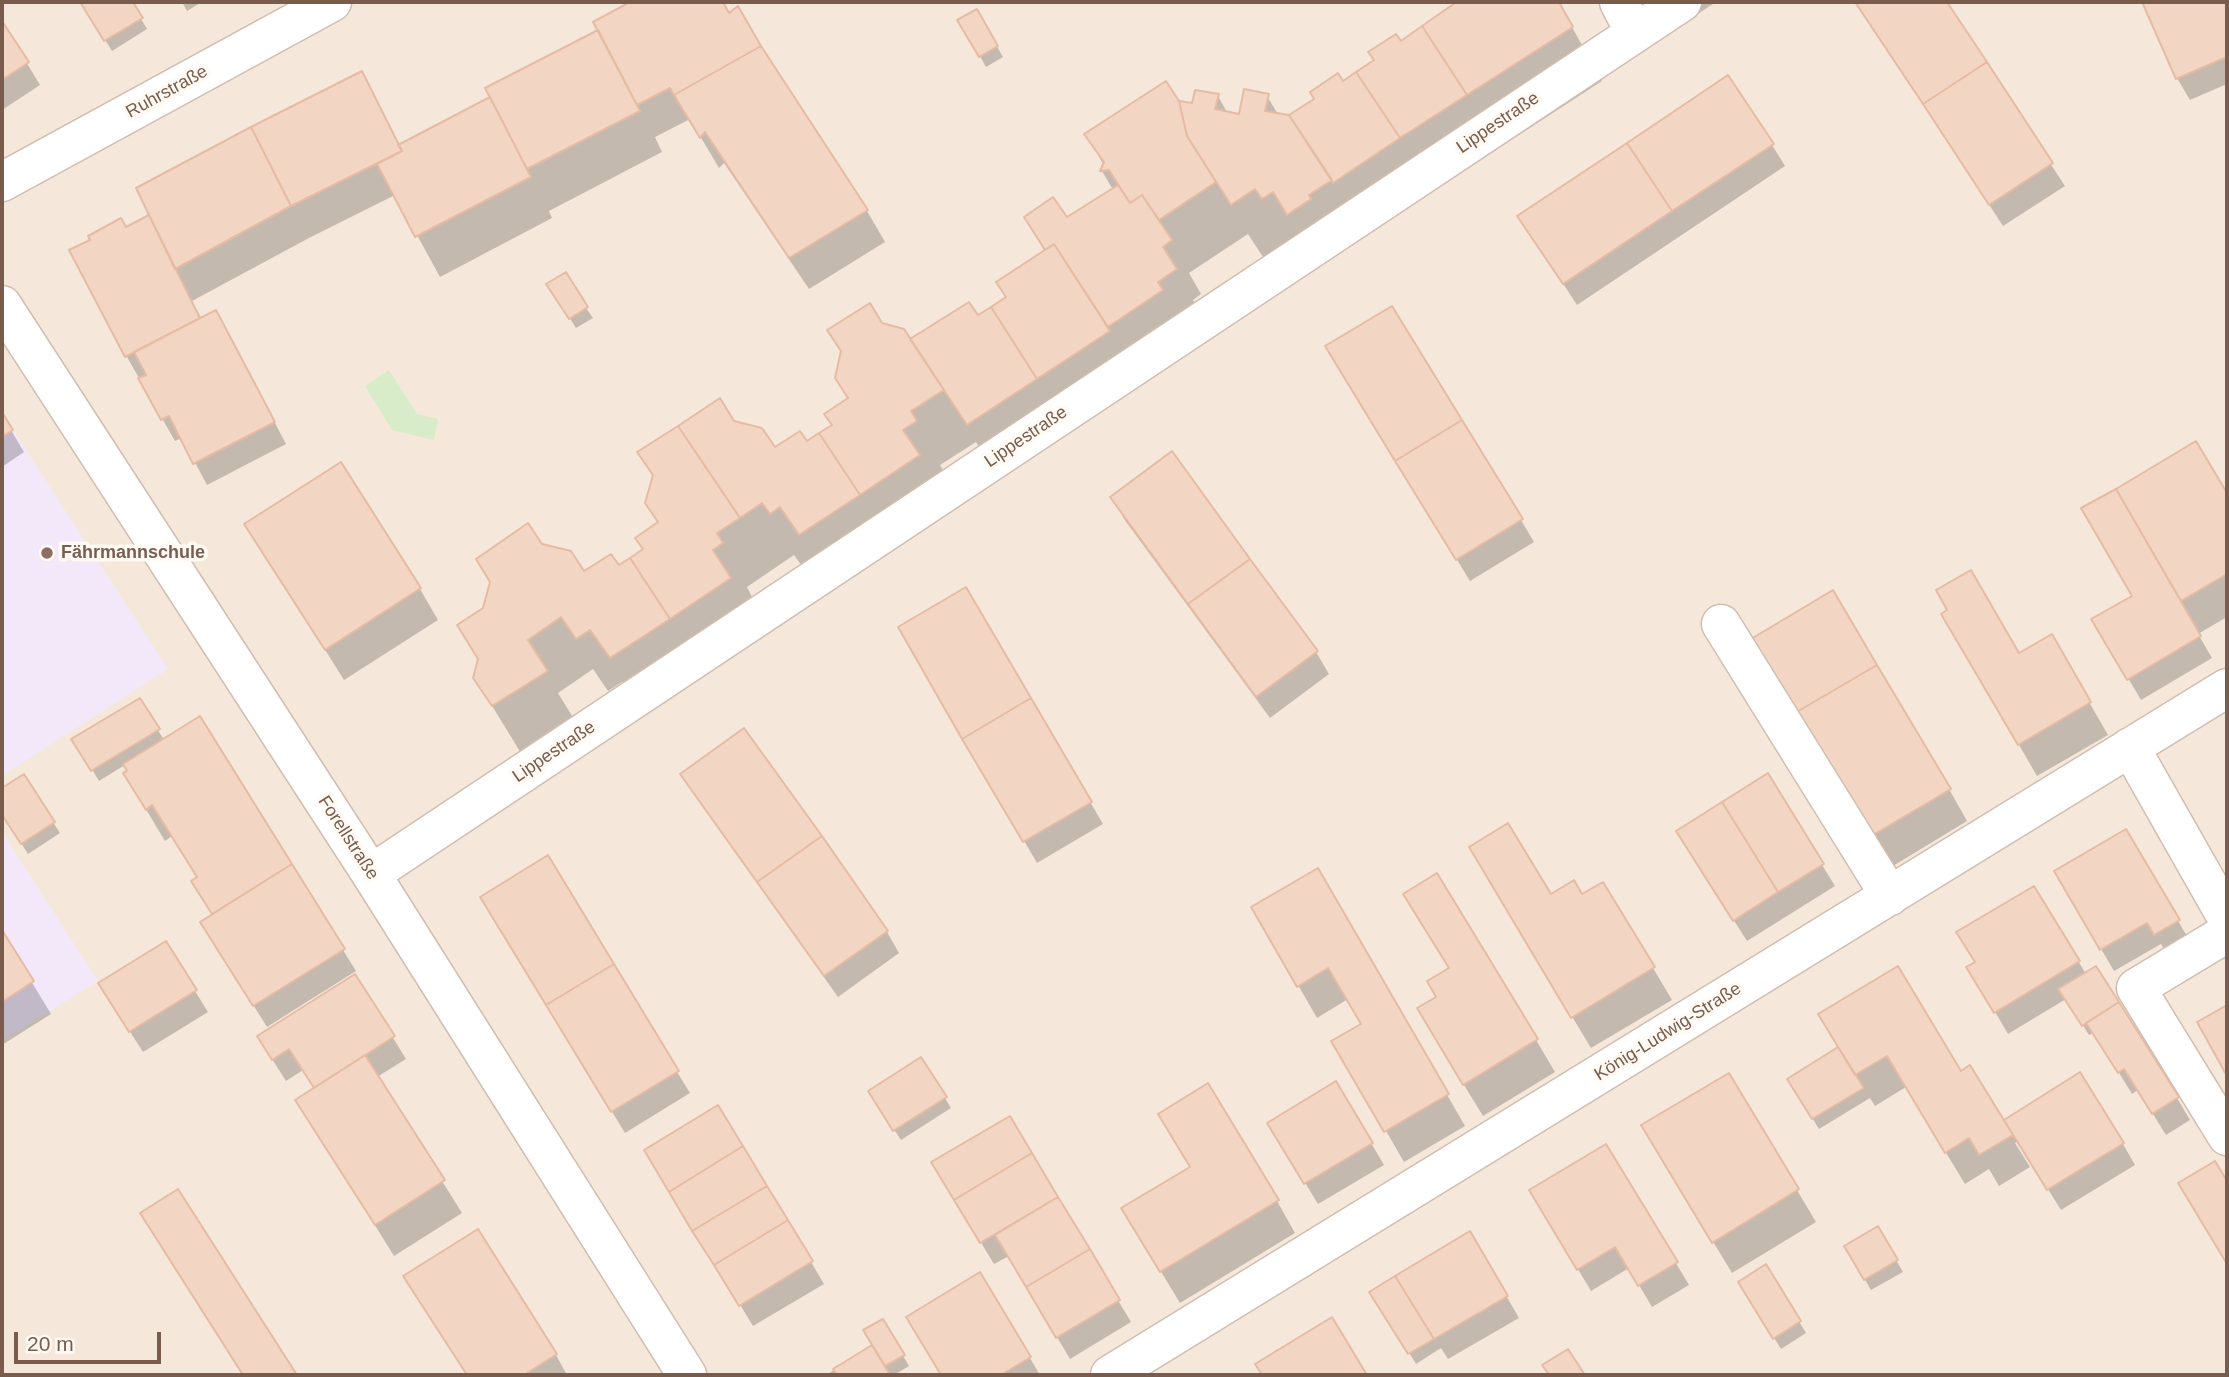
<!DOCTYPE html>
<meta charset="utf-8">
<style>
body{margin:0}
#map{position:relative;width:2229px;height:1377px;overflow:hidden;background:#fdf6ec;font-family:Arial,sans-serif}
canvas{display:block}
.frame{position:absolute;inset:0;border:4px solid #7a5c4d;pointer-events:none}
.scale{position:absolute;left:14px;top:1332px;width:147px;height:32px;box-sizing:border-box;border:4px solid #7a5c4d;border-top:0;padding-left:9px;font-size:21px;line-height:24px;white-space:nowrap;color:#7a5c4d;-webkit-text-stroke:5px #fffaf3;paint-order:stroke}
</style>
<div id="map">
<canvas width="2229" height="1377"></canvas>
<div class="frame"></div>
<div class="scale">20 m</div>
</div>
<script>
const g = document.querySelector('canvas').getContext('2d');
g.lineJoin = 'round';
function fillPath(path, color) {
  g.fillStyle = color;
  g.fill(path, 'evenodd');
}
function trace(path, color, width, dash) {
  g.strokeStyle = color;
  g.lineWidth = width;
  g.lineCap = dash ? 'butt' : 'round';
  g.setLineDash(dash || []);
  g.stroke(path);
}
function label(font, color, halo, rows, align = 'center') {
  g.font = font + ' Arial,sans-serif';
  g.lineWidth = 7;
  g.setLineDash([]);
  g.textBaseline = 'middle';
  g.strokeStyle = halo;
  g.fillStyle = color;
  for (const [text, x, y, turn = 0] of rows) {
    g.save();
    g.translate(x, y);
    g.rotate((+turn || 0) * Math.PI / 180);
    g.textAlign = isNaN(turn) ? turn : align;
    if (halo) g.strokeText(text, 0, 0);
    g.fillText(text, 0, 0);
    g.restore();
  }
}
const residential = new Path2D(`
 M2,2H2227V1375H2Z`);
const education = new Path2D(`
 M13,430L168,669L2,776V437Z
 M2,832L98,981L2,1041Z`);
const green = new Path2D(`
 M389,370L417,414L438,419L434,440L392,430L365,386Z`);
const shadow = new Path2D(`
 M82,2H131L147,29L112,51Z
 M182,2H202L187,11Z
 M634,2H722L729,15L760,47L867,211L885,242L809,289L724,163L719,168L690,119L655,137L662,152L549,211L552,218L440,277L395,195L309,238L192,301L201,319L228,334L286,444L207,485L182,438L175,441L127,357L71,251L126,230L151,216L361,74L400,146L492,98L600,31L596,23Z
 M1456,2H1558L1602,81L1365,235L1338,249L1340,253L1319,267L1305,244L1294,251L1287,241L1263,257L1248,234L1189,273L1201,294L1193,300L1206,323L998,477L976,442L940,465L946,475L802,566L794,555L747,587L752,597L743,603L641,710L622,682L608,691L593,669L558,693L577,724L524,758L475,678L480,660L484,609L541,545L583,574L618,568L644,550L659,523L654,477L640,452L733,423L774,450L806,444L833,426L849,399L843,354L829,330L881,325L910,341L978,318L1007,298L1045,252L1026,218L1067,220L1113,190L1102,171L1104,166L1087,135L1178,103L1194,105L1218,96L1228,114L1240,116L1267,96L1279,116L1288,118L1343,83L1457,4Z
 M1656,2H1716L1684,23Z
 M1857,2H1945L2065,186L2003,226Z
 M2144,2H2227V84L2190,100L2177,78Z
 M977,11L1003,57L986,67L960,21Z
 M2,22L40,85L2,110Z
 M1772,145L1785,166L1577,305L1519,216Z
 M555,295L586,308L593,318L576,328Z
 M1340,368L1521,520L1534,542L1470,581Z
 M2,415L24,452L2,467Z
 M2196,443L2227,496V617L2198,634L2212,658L2141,700L2094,620L2134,596L2120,500Z
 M1171,454L1316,652L1329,674L1270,718L1124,519L1112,497Z
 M246,524L420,589L438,620L344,680Z
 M966,589L1103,824L1037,863L900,628Z
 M1944,615L2018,655L2051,636L2108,735L2037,776Z
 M1753,640L1949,789L1967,821L1888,869Z
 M139,700L164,740L199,718L356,971L267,1027L215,944L213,915L193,881L199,878L172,836L165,841L144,806L125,765L99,781L74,740Z
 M682,774L887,932L899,953L838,997L695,796Z
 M23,776L60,833L28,854L2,813V790Z
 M2125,831L2191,943L2168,956L2161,944L2114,971L2056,872Z
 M1691,853L1822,865L1835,886L1747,941Z
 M1317,870L1465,1126L1404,1162L1334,1041L1363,1025L1348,999L1317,1018L1253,907Z
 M1489,879L1550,896L1581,897L1653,968L1672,1000L1591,1048Z
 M2034,888L2086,974L2177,1098L2190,1120L2166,1135L2138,1090L2132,1094L2094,1032L2089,1035L2066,999L2008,1034L1969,967L1976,963Z
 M495,919L677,1072L690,1093L625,1133Z
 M2,933L51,1014L2,1045Z
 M355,976L406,1059L377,1077L462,1213L394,1256L297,1100L315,1089L303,1070L286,1081L272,1059Z
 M195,991L208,1012L143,1052L113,1005Z
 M1821,1014L1961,1073L1969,1068L2012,1137L2015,1135L2123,1144L2135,1165L2061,1210L2018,1141L2015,1143L2030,1167L1999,1186L1989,1169L1965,1184L1906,1087L1875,1106L1870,1098L1819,1129L1789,1080L1840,1048Z
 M1536,1040L1555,1072L1483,1116L1437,1041Z
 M1728,1075L1816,1222L1732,1273L1662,1157Z
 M1336,1083L1384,1165L1318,1204L1269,1123Z
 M945,1098L951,1108L901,1140L876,1102Z
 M1009,1118L1131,1322L1070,1359L1009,1256L994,1264L946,1185Z
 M1606,1146L1689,1285L1652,1307L1629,1268L1591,1291L1531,1191Z
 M1192,1168L1277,1201L1295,1233L1180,1303L1142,1240Z
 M659,1172L811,1262L824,1284L753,1326Z
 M1878,1229L1903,1272L1871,1290L1846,1247Z
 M477,1231L556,1355L567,1375H467L424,1308Z
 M1470,1233L1519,1318L1448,1359L1441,1348L1416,1364L1372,1292Z
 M1766,1267L1806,1333L1781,1349L1740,1283Z
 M980,1274L1040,1375H942L920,1339Z
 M1332,1320L1365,1375H1263L1257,1364Z
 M882,1321L909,1366L894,1375H826L874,1346Z`);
const building = new Path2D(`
 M80,2H133L143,18L104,41Z
 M630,2H723L729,13L738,6L761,46L674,95L670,88L637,105L593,22Z
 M1454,2H1559L1573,27L1467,95L1422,26L1455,3Z
 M1855,2H1947L1987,62L1923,104Z
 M2142,2H2227V57L2176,79Z
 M977,9L998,46L979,57L957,20Z
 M2,21L29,62L2,80Z
 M1422,26L1467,95L1400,138L1356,72L1374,60L1368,52L1396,34L1401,41Z
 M598,30L640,111L527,169L485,88Z
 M761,46L868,210L789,258L705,132L700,138L674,95Z
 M1987,62L2053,163L1989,205L1923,104Z
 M362,71L402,151L291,206L251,127Z
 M1356,72L1400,138L1333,183L1289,115L1314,99L1310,92L1338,73L1343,81Z
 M1728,75L1774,144L1672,211L1627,143Z
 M1166,81L1179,101L1187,136L1216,182L1159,220L1142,195L1130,203L1109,170L1100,171L1104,162L1084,134Z
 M1244,89L1269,94L1265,111L1289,115L1332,180L1309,195L1311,199L1287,215L1273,192L1262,199L1255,189L1231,205L1187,136L1179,101L1192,103L1195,90L1219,94L1215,109L1239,114Z
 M490,97L531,177L415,237L377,164L402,151L398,145Z
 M251,127L291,206L175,269L136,188Z
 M1627,143L1672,211L1563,284L1517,216Z
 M1118,185L1130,203L1142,195L1172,240L1163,247L1177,269L1158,282L1163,290L1108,327L1054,244L1045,250L1024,217L1053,197L1067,217Z
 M149,215L200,318L125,357L69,250L90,240L88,236L121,218L126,227Z
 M1054,244L1110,331L1037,379L991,307L1006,297L996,282Z
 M566,272L588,307L569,319L546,284Z
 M969,302L978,315L991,307L1037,379L967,425L910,339Z
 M870,303L882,323L904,329L944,390L911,411L917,421L903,430L920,455L860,495L819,433L832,425L824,414L848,398L835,378L841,351L827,330Z
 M1392,306L1462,420L1395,461L1325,346Z
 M216,310L275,422L193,464L169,416L161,420L138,378L146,375L134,352Z
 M720,398L734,421L762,428L775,447L800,431L807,441L819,433L860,495L799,535L780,507L770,514L762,503L740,518L678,426Z
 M2,412L13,430L2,437Z
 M1462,420L1523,519L1456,560L1395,461Z
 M678,426L740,518L717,533L723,543L713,550L731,578L670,619L630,558L643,549L635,538L658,522L645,503L653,475L637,452Z
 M2196,441L2227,493V574L2181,601L2116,489Z
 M1172,451L1250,559L1188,604L1110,497Z
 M341,462L421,588L325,650L244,524Z
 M2116,489L2201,636L2127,680L2091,619L2132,596L2081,508Z
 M528,523L542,544L571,551L584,571L611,554L619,565L630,558L670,619L610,658L590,630L576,639L561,617L528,640L548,671L492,706L473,678L478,659L457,625L483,608L490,582L476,559Z
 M1250,559L1318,651L1256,697L1188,604Z
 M1971,570L2019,653L2052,634L2091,702L2018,745L1941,614L1947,610L1936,590Z
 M966,587L1031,698L962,739L898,627Z
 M1833,590L1877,665L1795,713L1751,639Z
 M1877,665L1951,789L1868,838L1795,713Z
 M140,698L160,729L91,771L71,739Z
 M1031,698L1092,802L1023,842L962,739Z
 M200,716L292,864L212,914L191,881L197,877L152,805L146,810L123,773L127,771L123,764Z
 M744,728L822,836L757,882L680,774Z
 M1768,773L1824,864L1778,892L1722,802Z
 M24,774L55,822L21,844L2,815V788Z
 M1722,802L1778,892L1733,921L1676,831Z
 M1508,823L1551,894L1574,880L1582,894L1603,882L1655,967L1571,1018L1469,847Z
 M2126,829L2180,920L2154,935L2147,923L2100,950L2054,871Z
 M822,836L888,931L824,976L757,882Z
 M548,855L614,964L546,1005L480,897Z
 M292,864L345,949L253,1006L200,922Z
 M1318,868L1449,1094L1384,1132L1331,1041L1361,1024L1328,968L1297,987L1251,907Z
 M1437,873L1538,1039L1463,1085L1417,1008L1436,997L1427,981L1449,968L1403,894Z
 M2034,886L2080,961L1994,1013L1966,967L1975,962L1956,932Z
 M2,930L34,981L2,1002Z
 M166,941L197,990L129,1032L98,983Z
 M614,964L679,1071L611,1112L546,1005Z
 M1898,966L1961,1071L1970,1065L2013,1135L1979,1155L1969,1138L1945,1153L1887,1056L1855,1075L1818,1014Z
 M2096,966L2119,1002L2082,1026L2058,989Z
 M355,974L395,1036L314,1088L289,1049L272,1060L257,1036Z
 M2119,1002L2179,1097L2152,1114L2124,1069L2118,1073L2086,1023Z
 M2227,1005V1076L2197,1022Z
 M1838,1047L1864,1088L1812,1119L1787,1079Z
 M365,1055L445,1180L375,1225L295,1100Z
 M921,1057L947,1097L893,1131L868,1091Z
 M2080,1072L2124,1143L2047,1190L2004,1120Z
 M1729,1073L1799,1189L1712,1243L1641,1125Z
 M1336,1081L1373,1143L1304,1184L1267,1123Z
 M1208,1083L1279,1200L1160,1272L1121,1208L1190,1167L1158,1114Z
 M718,1105L743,1146L669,1192L644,1150Z
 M1010,1116L1032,1153L954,1200L931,1162Z
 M1606,1144L1678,1262L1638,1286L1615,1247L1577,1270L1529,1190Z
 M743,1146L767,1186L692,1231L669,1192Z
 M1032,1153L1058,1197L980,1243L954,1200Z
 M2215,1161L2227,1181V1264L2178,1183Z
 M767,1186L788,1220L714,1265L692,1231Z
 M178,1189L297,1375H243L140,1213Z
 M1058,1197L1090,1249L1026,1287L995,1235Z
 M788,1220L813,1261L739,1306L714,1265Z
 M1878,1226L1898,1260L1864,1280L1844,1246Z
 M478,1229L557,1354L524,1375H467L403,1276Z
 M1470,1231L1508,1296L1434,1339L1395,1276Z
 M1090,1249L1120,1300L1056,1338L1026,1287Z
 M1766,1264L1801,1321L1773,1339L1738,1282Z
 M980,1272L1031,1357L1001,1375H941L906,1317Z
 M1395,1276L1434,1339L1408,1354L1369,1292Z
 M1332,1317L1367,1375H1262L1255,1364Z
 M883,1319L905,1355L885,1366L863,1330Z
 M872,1345L890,1375H837L833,1369Z
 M1568,1349L1585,1375H1549L1542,1365Z`);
const minor = new Path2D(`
 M1619,2L1634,31
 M2,182L332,2
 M2,305L371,874L687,1375
 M1721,624L1890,896
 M2130,747L2227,918
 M371,874L1682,2
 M2227,933L2136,988L2227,1136
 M1110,1375L2227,688`);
const markers = [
 [47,553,7,"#8d6e63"]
];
const streetNames = [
 ["Ruhrstraße",167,92,-29],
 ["Lippestraße",1498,123,-34],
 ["Lippestraße",1026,437,-34],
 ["Lippestraße",554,752,-34],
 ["Forellstraße",348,838,57],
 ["König-Ludwig-Straße",1668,1032,-32]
];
const educationNames = [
 ["Fährmannschule",61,553]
];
fillPath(residential, '#f5e8da');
fillPath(education, '#f3e8fa');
fillPath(green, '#d8ecc9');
fillPath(shadow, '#0003');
fillPath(building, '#f3d5c3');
trace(building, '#e6bba3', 2);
trace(minor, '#d1beb0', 41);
trace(minor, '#fff', 38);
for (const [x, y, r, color] of markers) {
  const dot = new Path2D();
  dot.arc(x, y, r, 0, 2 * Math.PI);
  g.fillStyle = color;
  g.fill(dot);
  trace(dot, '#fffaf3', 2.5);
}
label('18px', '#7a5c4d', '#fffaf3', streetNames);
label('bold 18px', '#785e54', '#fffaf3', educationNames, 'left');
</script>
